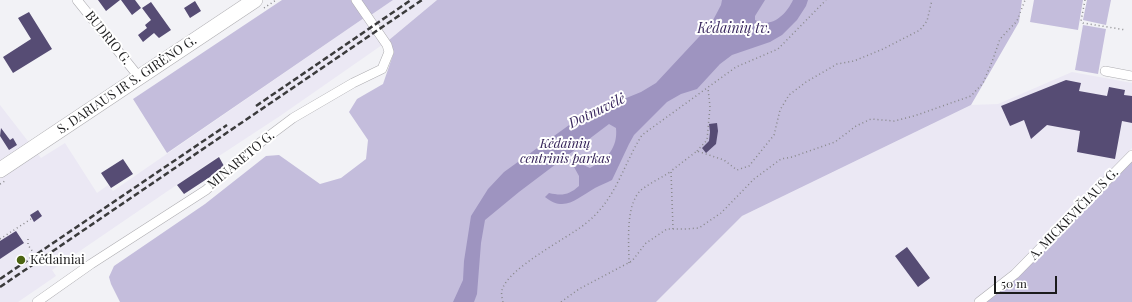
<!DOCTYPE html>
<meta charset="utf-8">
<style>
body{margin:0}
#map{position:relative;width:1132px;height:302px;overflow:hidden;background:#f2f2f6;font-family:"Playfair Display",serif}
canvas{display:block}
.scale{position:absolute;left:994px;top:276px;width:63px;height:18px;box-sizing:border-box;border:2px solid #1b1b1c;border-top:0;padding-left:5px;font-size:12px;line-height:14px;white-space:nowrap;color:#1b1b1c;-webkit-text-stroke:3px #fff;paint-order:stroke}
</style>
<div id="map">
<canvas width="1132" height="302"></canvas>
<div class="scale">50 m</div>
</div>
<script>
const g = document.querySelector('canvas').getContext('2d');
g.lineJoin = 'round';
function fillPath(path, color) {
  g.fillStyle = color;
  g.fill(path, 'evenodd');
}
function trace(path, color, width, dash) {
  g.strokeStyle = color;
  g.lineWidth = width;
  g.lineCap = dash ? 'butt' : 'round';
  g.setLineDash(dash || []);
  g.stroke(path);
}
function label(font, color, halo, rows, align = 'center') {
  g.font = font + ' "Playfair Display",serif';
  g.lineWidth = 4;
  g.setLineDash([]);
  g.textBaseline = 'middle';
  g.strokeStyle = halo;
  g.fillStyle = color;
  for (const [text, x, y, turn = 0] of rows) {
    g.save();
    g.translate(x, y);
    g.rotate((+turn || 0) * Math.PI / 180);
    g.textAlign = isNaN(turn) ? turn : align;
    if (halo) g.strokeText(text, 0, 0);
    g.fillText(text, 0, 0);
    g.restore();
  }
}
const built = new Path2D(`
 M393,0H437L389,40L371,15Z
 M364,18L382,45L280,116L219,156L52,270L56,276L18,302H0V105L41,158L65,143L97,193L108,185L113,191Z
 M1072,72L1132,83V148L1027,257L974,302H656L742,216L971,105L998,104Z`);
const green = new Path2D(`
 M282,0H351L364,18L167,153L133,99Z
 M361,0H393L371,15Z
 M437,0H1022L1019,22L971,105L742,216L656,302H120L111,284L109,277L114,266L205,204L266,156L279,155L320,184L341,178L366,159L368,140L349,112L357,99L383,84L394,52L389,40Z
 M1034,0H1083L1078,30L1030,22Z
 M1087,0H1111L1106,25L1083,20Z
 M1083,25L1106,29L1098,74L1075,70Z
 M1132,160V302H985Z`);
const water = new Path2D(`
 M722,0H765L755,16V20C771,29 786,15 793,0H808L806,6L797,20L782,35L770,42L732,55L720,64L697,89L681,94L667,102L634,135L629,144L612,180C607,183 600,185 595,188C577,198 565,213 545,197L549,193C562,196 569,195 579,186V176L574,167V163L577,162L590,168C607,159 618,148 616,128L609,124L519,192L485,220L481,243L477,294L474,302H453L463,280L464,261L471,216L488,189L504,172L572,123L592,112L641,92L656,83L711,24L721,5Z`);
const building = new Path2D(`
 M98,0H120L106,11Z
 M121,0H135L141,8L132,15Z
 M195,1L201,11L190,18L184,8Z
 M151,2L171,30L159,38L154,33L143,42L138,35L147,28L145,25L151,20L142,8Z
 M29,12L52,49L13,73L3,57L31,39L18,18Z
 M1066,80L1081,83L1079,91L1107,96L1109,87L1125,90L1124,95L1132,96V123L1122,121L1115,159L1077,152L1080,131L1047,125L1031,139L1024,120L1010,126L1001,106Z
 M717,123L718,131L716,144L706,153L702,148L709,141L710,132L709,124Z
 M1,128L10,140L13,138L17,145L9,150L0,136Z
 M219,157L224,166L216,173L184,194L177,185Z
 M123,159L133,174L111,188L101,173Z
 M38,210L42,216L34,222L30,215Z
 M16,231L24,243L0,259V241Z
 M907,247L930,278L918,287L895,256Z`);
const path = new Path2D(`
 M1085,0L1081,21L1083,23L1126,30
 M264,8L276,0
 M697,151L707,140L710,107L708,88
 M0,184L5,181
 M673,229L671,171L697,151L724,160L737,170L749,166L774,135L780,110L789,95L806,82L837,64L854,61L883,49L920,30L927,21L932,0
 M0,239L31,219
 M28,239V245L33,252
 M629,263C629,243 625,205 641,190C650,183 661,178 670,172
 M503,302C502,298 501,293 502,290C508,268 566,239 585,224C616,200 622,167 642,135L736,67L778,49L826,0
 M561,302L579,289L632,261L646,243L667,229H685L699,228L721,213L754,179L781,159L792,157L835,142L856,126L871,119L894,121L914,116L971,96L983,83L992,62L1000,39L1017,21L1025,0`);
const minor = new Path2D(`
 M77,0L139,77
 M1105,71L1132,76
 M37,302L91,264L206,190L249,151L293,118L353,83L382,69L389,52L387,45L356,0
 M979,302L1015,274L1132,155`);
const primary = new Path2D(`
 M0,170L255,0`);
const rail = new Path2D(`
 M256,106L411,0
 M0,279L227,125
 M0,287L422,0`);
const markers = [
 [21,260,5,"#4c6412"]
];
const streetNames = [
 ["BUDRIO G.",108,38,51],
 ["S. DARIAUS IR S. GIRĖNO G.",127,85,-34],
 ["MINARETO G.",241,160,-40],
 ["A. MICKEVIČIAUS G.",1074,214,-46]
];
const parkNames = [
 ["Kėdainių",565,144],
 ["centrinis parkas",565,159]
];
const poiNames = [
 ["Kėdainiai",30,260]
];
const waterNames = [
 ["Kėdainių tv.",734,29],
 ["Dotnuvėlė",597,111,-26]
];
fillPath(built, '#ebe8f4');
fillPath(green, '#c4bddc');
fillPath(water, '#9e94c0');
fillPath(building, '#564c74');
trace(minor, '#adacb0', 10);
trace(primary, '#adacb0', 16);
trace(path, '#89898c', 1.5, [1, 3]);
trace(minor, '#fff', 9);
trace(primary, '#fff', 15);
trace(rail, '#3b3b3c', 2.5, [6, 3]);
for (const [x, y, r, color] of markers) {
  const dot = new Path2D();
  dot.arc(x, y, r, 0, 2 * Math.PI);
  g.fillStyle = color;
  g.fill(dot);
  trace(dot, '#fff', 1.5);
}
label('13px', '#1b1b1c', '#fff', streetNames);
label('italic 13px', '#2f1c53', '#fff', parkNames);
label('13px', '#1b1b1c', '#fff', poiNames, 'left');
label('italic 14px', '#39275e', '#fff', waterNames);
</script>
